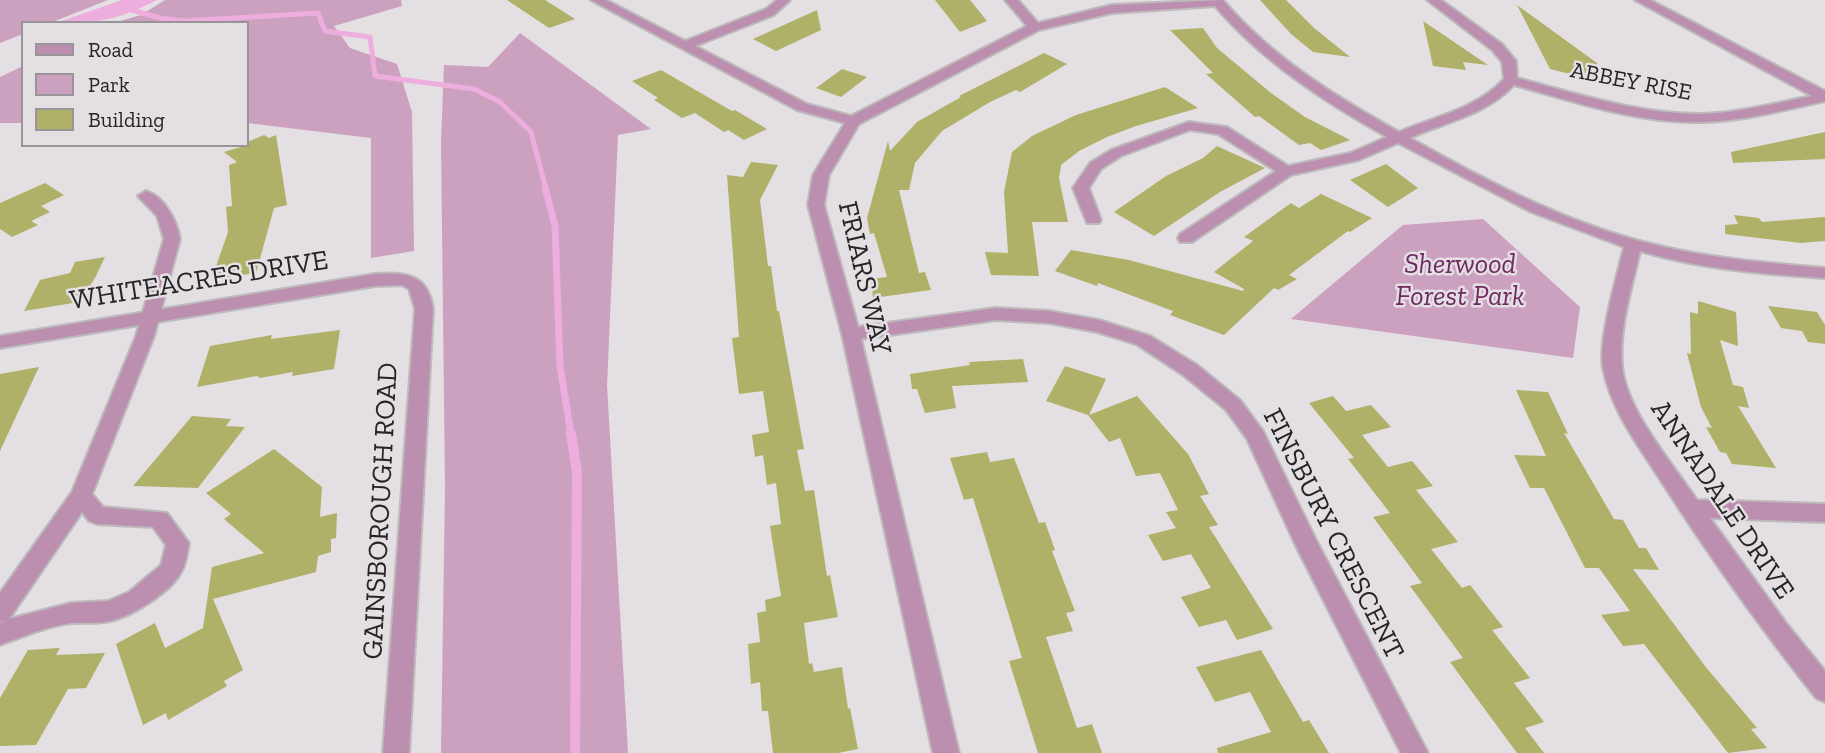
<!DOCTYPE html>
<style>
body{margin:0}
#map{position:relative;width:1825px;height:753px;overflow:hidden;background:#e3dfe2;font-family:"Zilla Slab",serif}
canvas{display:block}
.legend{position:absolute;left:21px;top:21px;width:228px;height:126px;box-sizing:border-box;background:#e3dfe2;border:2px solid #979597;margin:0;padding:9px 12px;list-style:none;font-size:21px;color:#262526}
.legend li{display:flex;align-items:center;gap:14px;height:35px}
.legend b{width:35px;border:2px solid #979597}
</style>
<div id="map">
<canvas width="1825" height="753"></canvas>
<ul class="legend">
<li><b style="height:9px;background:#bc8fb0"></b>Road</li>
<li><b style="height:19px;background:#cca1c0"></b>Park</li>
<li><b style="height:19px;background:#afb168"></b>Building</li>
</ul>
</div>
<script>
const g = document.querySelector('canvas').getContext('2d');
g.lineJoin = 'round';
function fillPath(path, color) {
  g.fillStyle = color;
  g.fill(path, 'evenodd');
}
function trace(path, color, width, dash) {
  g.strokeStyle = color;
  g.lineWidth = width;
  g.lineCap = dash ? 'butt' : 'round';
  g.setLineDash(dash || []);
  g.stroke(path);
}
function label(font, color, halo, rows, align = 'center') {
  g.font = font + ' "Zilla Slab",serif';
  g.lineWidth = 5;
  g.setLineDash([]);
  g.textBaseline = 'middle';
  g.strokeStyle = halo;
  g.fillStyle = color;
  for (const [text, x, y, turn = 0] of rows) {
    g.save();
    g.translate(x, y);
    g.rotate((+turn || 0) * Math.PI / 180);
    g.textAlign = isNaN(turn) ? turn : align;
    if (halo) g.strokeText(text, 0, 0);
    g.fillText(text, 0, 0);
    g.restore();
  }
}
const green = new Path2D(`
 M0,0H108L50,23H23V34L0,43Z
 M165,0H401L402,6L334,26L350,48L397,64L412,112L414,251L371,258V138L247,123V23H113L141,15Z
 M520,33L651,129L618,135L607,385L628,753H441L445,487L441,141L444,65L488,67Z
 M23,66V123H0V77Z
 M1483,219L1580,307L1573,358L1291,319L1403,225Z`);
const water = new Path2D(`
 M122,0H157C117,20 100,23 56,23Z`);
const streamFar2 = new Path2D(`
 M128,9L160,18L184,21L318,13L325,31L370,37L375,76L474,89L500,102L531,132L546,189`);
const streamFar1 = new Path2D(`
 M545,187L555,226L560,366L571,434`);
const stream = new Path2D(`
 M571,433L577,473L575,753`);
const building = new Path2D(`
 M507,0H545L575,19L549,28Z
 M935,0H970L987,21L960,32Z
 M1260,0H1286L1314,28L1350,57L1313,52L1291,34Z
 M1517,5L1597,63L1594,80L1550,69Z
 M817,10L821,30L776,51L753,39Z
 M1423,21L1488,65L1463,62L1466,70L1433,66Z
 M1203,28L1217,48L1271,93L1305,117L1350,140L1321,150L1310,143L1299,145L1259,116L1255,117L1206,74L1213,73L1170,30Z
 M1044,53L1067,64L1020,92L1016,90L990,102L942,131L915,163L909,190H899L919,273L925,272L931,290L873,298L871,279L887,277L874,233L870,234L867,218L888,141L890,151L917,122L961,97L959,96Z
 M842,69L867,77L841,97L816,88Z
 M661,70L732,111L735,110L767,129L744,140L728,130L724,132L695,113L682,118L654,100L658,98L632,81Z
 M1165,87L1198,108L1136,126L1107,137L1079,151L1061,165L1059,178L1068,222H1032L1039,276L991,275L985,252L1008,253L1004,192L1012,152L1032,136L1076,115Z
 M1825,132V159L1733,163L1731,152Z
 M264,135L269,138L276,135L287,205L274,208L256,273L215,279L217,272H214L228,232L226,207L232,206L229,165L237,162L224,152L247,145V142Z
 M1217,146L1265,168L1220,192L1154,236L1114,212L1166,176L1203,158Z
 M751,162L778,165L760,200L768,266H771L777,311H779L804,449L797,450L805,491L814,490L827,576L830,575L838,617L804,623L809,664L812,663L814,672L842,667L848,709L850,708L858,749L838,753H773L768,711H762L760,682L751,684L748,644L760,642L757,613L766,611L765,600L781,596L770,526L781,524L776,483L767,485L763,455L755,457L752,435L769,432L763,391L739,394L732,338L739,337L727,175L743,177Z
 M1386,164L1418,188L1388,207L1350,180Z
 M45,183L64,195L41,206L50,212L31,221L38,225L12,237L0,229V203Z
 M1321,194L1372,218L1350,232L1348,231L1289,275L1297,279L1278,290L1274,288L1224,335L1170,315L1173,311L1098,283L1097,286L1055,271L1071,250L1129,260L1243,291L1244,289L1214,272L1253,241L1244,237L1291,203L1299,208Z
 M1734,215L1759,218L1762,222L1825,217V241L1801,243L1725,234V225L1738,224Z
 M105,257L95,278L79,302L24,311L40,280L70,273L75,262Z
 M1698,301L1736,312L1738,346L1720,340L1733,385L1743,387L1749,408L1738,406L1776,468L1732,464L1726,453L1720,452L1706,427L1712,428L1701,407L1687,353L1691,354L1690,312L1698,314Z
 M1768,306L1817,312L1825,325V344L1808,342L1802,331L1781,328Z
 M340,330L334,369L292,376L293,372L260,378L257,376L197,387L210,346L272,335L271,339Z
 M1023,359L1028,382L952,386L956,408L925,413L917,389H912L910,374L970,365L969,362Z
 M1065,366L1106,379L1089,415L1137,396L1188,454L1209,494L1200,496L1218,525L1209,527L1273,629L1237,640L1226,620L1199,627L1181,597L1211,588L1191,554L1163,561L1148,535L1176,528L1166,512L1178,510L1160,473L1136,476L1120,438L1109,442L1088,415L1046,401Z
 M39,367L0,451V374Z
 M1516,390L1548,392L1568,434L1564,433L1614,519L1623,520L1639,548H1646L1659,570L1633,569L1705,666L1757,728L1751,729L1767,748L1728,753L1644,644L1623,646L1601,615L1630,611L1599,568H1585L1544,488H1530L1514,455L1546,456Z
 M1333,396L1346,411L1371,405L1391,427L1362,435L1388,467L1412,461L1433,486L1416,490L1458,542L1431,549L1462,588L1470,585L1503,627L1492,630L1530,678L1514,683L1544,722L1525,728L1544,753H1517L1450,662L1463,658L1410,586L1422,583L1373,517L1390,513L1348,459L1354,458L1309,403Z
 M192,416L231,419L226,426L245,427L198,488L133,486Z
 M274,449L322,487L320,517L337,513L336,538L331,539V552L318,556L316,572L213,599L243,670L224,681L227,686L168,720L166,713L143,725L116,644L155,623L165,648L203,628L212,567L264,553L224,519L231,514L206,493Z
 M987,452L990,462L1014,458L1039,523L1045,522L1055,550L1052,551L1075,611L1066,613L1073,631L1046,637L1077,728L1092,724L1102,753H1038L1009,661L1022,658L973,498L964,500L950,458Z
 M60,648L56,655L105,653L86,688L68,689L36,745L0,746V698L28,650Z
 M1261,650L1303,722L1309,720L1329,753H1218L1217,748L1271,732L1250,692L1215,702L1196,667Z`);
const minor = new Path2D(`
 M591,0H606L685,41L766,9L777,0H790L774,15L695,46L807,104L851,116L1027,26L1005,0H1018L1038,23L1112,5L1223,0C1271,57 1335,96 1399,132C1436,116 1476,109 1504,79L1502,62L1492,50L1427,0H1441L1502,44L1516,61L1517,78C1578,94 1638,114 1701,114C1738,113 1775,103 1812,96L1635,0H1650L1825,91V101C1785,110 1744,121 1703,122C1638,124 1576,102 1514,85C1486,115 1446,122 1410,138C1488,182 1572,226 1660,246C1714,259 1770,263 1825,268V278C1763,274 1700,269 1640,251C1632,287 1619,327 1622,364C1624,408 1673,464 1697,500L1825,504V522L1710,518L1786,623L1825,671V702L1816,698C1761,629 1709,556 1661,481C1638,445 1611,410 1603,368C1598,340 1617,276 1624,247L1531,212L1398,143L1359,160L1291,175L1192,242H1180L1178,238L1180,234L1276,171L1218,134L1190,130L1121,156L1101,169L1089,188L1101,220L1099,223H1087L1073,188L1090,163L1111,150L1189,122L1227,127L1288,166L1350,153L1387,137C1323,101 1263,62 1215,6L1112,13L1039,30L859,124L829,175L824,205L858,327L996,308L1049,311L1099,320L1150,336L1197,365L1240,400L1263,431L1317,542L1428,753H1401L1296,546L1247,439L1226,410L1183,375L1136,344L1097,332L1049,323L996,320L861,339L959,753H933L842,334L808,205L813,175L845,123L797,110Z
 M146,191C165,197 177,221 180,239L154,336L92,494L103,507L167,513L189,543C187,553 186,565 180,574C170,592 131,617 110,621C98,624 85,622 72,623C47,626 24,636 0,645V623L5,621L0,622V593L72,492L136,336L164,239L157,216L138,196ZM82,512L89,521L97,524L153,527L166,545L161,565L129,592L108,601L71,603L9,619Z`);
const tertiary = new Path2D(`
 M375,274C406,272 428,274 433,309L409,753H383L415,309L409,289L402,285L375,286L0,348V336Z`);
const farStreetnames = [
 ["ABBEY RISE",1631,82,11]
];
const parkNames = [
 ["Sherwood",1460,265],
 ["Forest Park",1460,297]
];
const streetNames = [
 ["FRIARS WAY",864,278,77],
 ["WHITEACRES DRIVE",199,281,-9],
 ["ANNADALE DRIVE",1722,500,56],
 ["GAINSBOROUGH ROAD",381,511,-87],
 ["FINSBURY CRESCENT",1333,534,63]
];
fillPath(green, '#cca1c0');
fillPath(water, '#edaedd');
trace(streamFar2, '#edaedd', 5);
trace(streamFar1, '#edaedd', 7);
trace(stream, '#edaedd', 10);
fillPath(building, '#afb168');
trace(minor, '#bdbabc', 4);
trace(tertiary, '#bdbabc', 4);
fillPath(minor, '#bc8fb0');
fillPath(tertiary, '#bc8fb0');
label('23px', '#262526', '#e3dfe2', farStreetnames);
label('italic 28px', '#712963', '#e3dfe2', parkNames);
label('28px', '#262526', '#e3dfe2', streetNames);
</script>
